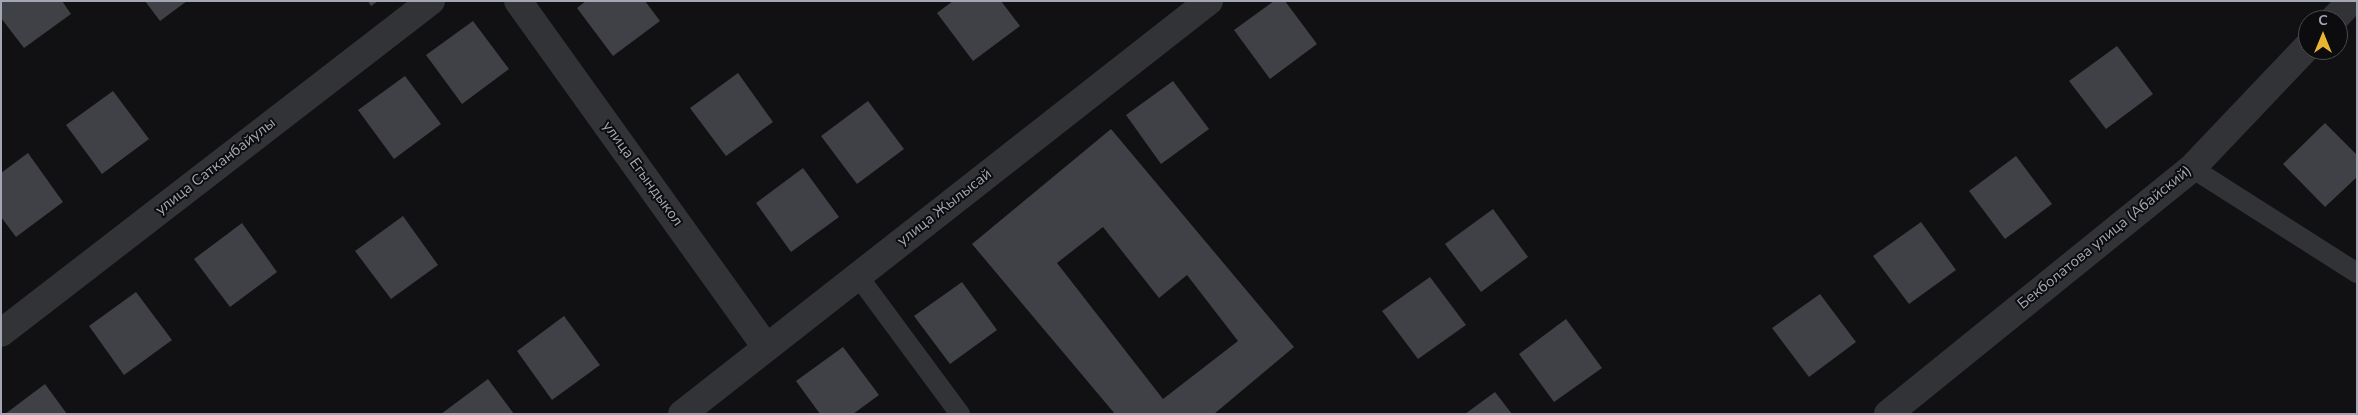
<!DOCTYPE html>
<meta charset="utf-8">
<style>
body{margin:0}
#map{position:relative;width:2358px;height:415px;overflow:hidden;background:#111113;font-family:"Nunito Sans",sans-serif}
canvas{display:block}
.frame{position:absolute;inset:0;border:2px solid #a3a7b3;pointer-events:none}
.north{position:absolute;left:2298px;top:10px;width:50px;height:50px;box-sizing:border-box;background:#0c0c0e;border:1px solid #484a50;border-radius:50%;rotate:0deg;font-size:14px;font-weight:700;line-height:20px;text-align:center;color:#a3a7b3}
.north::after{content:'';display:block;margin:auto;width:18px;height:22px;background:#eab632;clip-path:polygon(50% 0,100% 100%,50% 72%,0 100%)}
</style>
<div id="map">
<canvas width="2358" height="415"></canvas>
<div class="frame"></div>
<div class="north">С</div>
</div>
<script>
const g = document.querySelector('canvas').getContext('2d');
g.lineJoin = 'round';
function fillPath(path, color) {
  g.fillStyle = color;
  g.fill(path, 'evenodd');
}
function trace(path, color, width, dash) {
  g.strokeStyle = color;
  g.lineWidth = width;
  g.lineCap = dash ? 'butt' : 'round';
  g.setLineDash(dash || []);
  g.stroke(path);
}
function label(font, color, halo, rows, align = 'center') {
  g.font = font + ' "Nunito Sans",sans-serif';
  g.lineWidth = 4;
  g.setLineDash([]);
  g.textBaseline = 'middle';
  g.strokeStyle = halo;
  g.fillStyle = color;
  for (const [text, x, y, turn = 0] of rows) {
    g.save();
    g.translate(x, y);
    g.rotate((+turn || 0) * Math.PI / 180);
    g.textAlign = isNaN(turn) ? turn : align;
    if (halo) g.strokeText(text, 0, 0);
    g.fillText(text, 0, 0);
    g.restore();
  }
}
const building = new Path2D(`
 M1,1H62L71,14L24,48L1,18Z
 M145,1H187L160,21Z
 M368,1H378L371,6Z
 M586,1H645L660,21L613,56L577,8Z
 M953,1H1001L1020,26L973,61L937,13Z
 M1274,1H1285L1317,44L1270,79L1234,30Z
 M473,21L509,69L462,104L426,55Z
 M2117,46L2153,94L2106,129L2069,81Z
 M738,73L773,122L726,156L690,108Z
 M405,76L441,124L394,159L358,110Z
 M1173,81L1209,129L1161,164L1126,115Z
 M113,91L149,139L102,174L66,125Z
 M868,101L904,149L857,184L821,136Z
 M2325,123L2357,155V177L2325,207L2283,164Z
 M1111,129L1294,347L1214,414H1115L972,244ZM1103,227L1159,298L1187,275L1238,341L1163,399L1057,263Z
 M28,153L63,202L16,237L1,217V173Z
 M2016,156L2052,204L2005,239L1969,191Z
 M803,168L839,217L791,252L756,203Z
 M1493,209L1528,257L1481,292L1445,244Z
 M403,216L438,265L391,299L355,251Z
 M1921,222L1956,270L1909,304L1873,256Z
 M242,223L277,272L230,307L194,259Z
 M1430,277L1466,325L1418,359L1382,311Z
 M962,282L997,330L950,364L914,316Z
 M136,292L172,340L124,375L89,326Z
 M1820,294L1856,342L1809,377L1772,328Z
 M564,316L600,365L552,400L517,351Z
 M1566,319L1602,368L1554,402L1519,354Z
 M843,347L879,395L853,414H820L796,381Z
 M488,379L514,414H441Z
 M45,384L67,414H5Z
 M1495,392L1512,414H1465Z`);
const service = new Path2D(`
 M2192,168L2357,273
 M858,276L960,414`);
const minor = new Path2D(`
 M518,1L766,347
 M2333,20L2351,1
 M1,333L431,1
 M682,414L1209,1
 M1888,414L2192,168L2308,46`);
const streetNames = [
 ["улица Сатканбайулы",216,167,-38],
 ["улица Егындыкол",642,174,54],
 ["улица Жылысай",945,208,-38],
 ["Бекболатова улица (Абайский)",2105,238,-39]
];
fillPath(building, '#404146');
trace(service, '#323337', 20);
trace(minor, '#323337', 28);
label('15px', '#a3a7b3', '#0c0c0e', streetNames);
</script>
